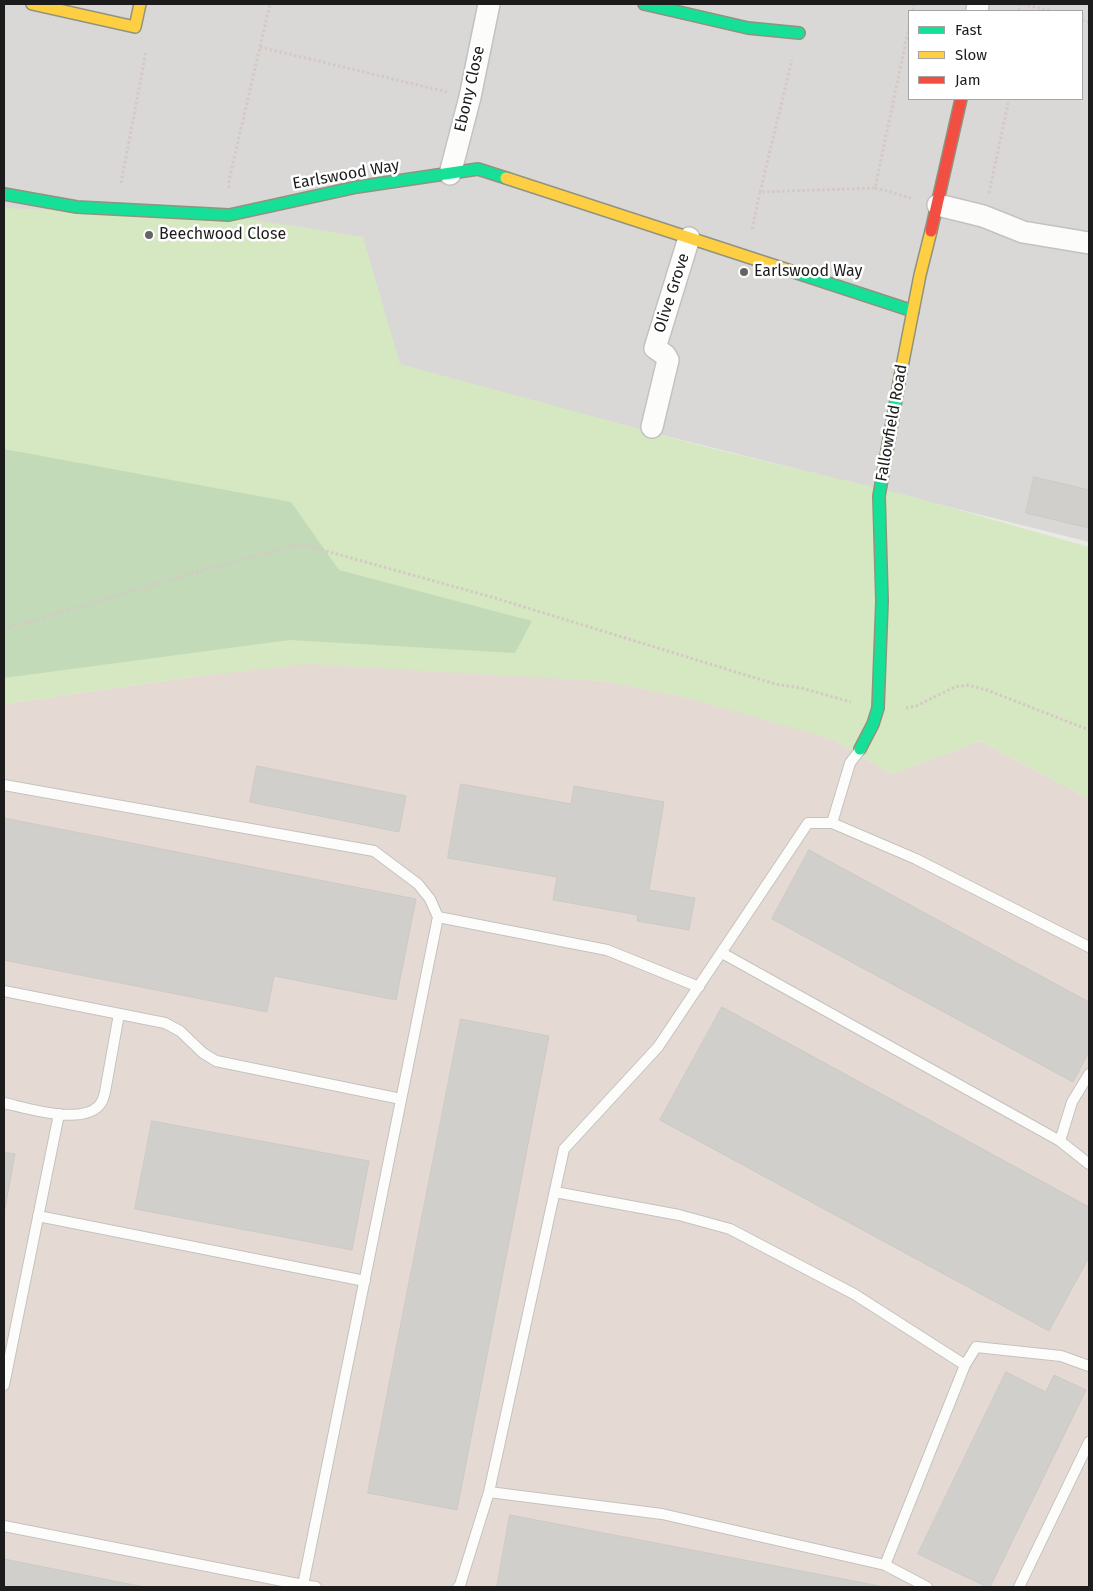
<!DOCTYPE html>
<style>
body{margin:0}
#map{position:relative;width:1093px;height:1591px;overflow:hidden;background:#eae9e4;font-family:"Fira Sans",sans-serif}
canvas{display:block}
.frame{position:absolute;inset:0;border:5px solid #1c1c1c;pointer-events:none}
.legend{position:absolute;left:908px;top:10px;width:175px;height:90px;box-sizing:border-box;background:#fff;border:1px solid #a4a4a4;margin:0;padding:6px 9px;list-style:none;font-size:15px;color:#1c1c1c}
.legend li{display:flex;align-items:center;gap:10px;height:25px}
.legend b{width:25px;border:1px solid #a4a4a4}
</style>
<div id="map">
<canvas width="1093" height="1591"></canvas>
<div class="frame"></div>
<ul class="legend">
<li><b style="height:6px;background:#16e098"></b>Fast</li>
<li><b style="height:6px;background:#ffcf43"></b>Slow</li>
<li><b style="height:6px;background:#f24e42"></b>Jam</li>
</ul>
</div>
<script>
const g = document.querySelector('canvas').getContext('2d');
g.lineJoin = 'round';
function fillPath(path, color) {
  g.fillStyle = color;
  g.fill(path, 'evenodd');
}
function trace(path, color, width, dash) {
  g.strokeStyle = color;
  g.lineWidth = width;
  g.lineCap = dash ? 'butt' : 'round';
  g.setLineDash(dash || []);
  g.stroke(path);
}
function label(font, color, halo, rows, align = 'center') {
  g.font = font + ' "Fira Sans",sans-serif';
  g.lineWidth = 5;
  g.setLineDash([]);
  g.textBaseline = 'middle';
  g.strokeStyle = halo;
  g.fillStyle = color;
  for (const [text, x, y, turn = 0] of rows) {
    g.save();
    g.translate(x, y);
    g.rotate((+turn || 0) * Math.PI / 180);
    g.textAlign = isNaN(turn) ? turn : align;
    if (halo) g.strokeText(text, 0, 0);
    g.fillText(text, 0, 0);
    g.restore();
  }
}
const residential = new Path2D(`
 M4,4H1089V542L347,356L4,218ZM909,11H1082V99H909Z`);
const military = new Path2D(`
 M289,663L413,668L602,681L718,703L832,739L892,774L980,741L1089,799V1587H4V704Z`);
const grass = new Path2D(`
 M4,208L242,218L363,237L400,364L706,447L906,495L1089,547V799L980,741L892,774L832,739L684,697L602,681L306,664L191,677L4,704Z`);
const forest = new Path2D(`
 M4,449L291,502L339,570L532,621L515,653L290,640L4,678Z`);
const building = new Path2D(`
 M1034,477L1089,490V528L1026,513Z
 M257,766L406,796L399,832L250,802Z
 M461,784L571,804L574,786L664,802L649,890L695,898L689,930L637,921L638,915L553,900L557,877L448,858Z
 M4,818L416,899L396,1000L274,976L267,1012L4,960Z
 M809,850L1089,1002V1052L1073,1082L772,919Z
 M722,1007L1089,1207V1257L1049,1331L660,1120Z
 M461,1019L549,1036L457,1510L368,1493Z
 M152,1121L369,1161L352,1250L135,1209Z
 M4,1152L15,1154L4,1214Z
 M1006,1372L1046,1392L1054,1375L1086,1390L990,1587H987L918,1554Z
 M510,1515L885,1587H497Z
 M4,1559L144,1587H4Z`);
const path = new Path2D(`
 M1023,4L1051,11
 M913,11L914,4
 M1019,11L1020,4
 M1082,20L1089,22
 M260,47L447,92
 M121,183L146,52
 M229,188V180L270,4
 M875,188L911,198
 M760,192L792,60
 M989,193L1009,99
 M752,229L760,192L875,188L909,27
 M4,629L200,571L301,544L495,598L775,684L801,688L851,702
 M906,708L916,706L955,687L968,685L987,690L1089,730`);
const lane = new Path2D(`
 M860,750L850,763L832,823L916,859L1089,947
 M4,785L374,851L418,884L430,899L438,917
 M722,953L1060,1141
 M4,991L165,1023L180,1031L203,1053L216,1061L401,1099
 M1089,1074L1072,1102L1060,1141L1089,1164
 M4,1103C27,1108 85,1127 101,1103C103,1100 104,1096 105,1092L119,1014
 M555,1192L679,1215L730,1229L854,1294L965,1365L885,1565
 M38,1216L365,1281
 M965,1365L976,1347L1061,1356L1089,1366
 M4,1385L59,1114
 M489,1492L662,1514L885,1565L927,1587
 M4,1526L303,1585
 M316,1587L303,1585L438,917L607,950L699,987
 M458,1587L460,1585L489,1492L564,1149L658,1047L808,823H832
 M1019,1587L1089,1442`);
const street = new Path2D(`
 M977,11L978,4
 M450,174L470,97L489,4
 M938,205L983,216L1023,232L1089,243
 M652,427L668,360L665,355L655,348L689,238`);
const fast = new Path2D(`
 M644,4L748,28L799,33
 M4,194L77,207L229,215L357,187L478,169L506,178
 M794,272L913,311
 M860,749L873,724L878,708L882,601L879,496L900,377`);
const slow = new Path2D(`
 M32,4L135,27L140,4
 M506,178L794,272
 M900,377L920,275L931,231`);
const jam = new Path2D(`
 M931,231L961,99`);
const markers = [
 [149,235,5,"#646462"],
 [744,272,5,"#646462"]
];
const streetNames = [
 ["Ebony Close",470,89,-77],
 ["Earlswood Way",346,175,-10],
 ["Olive Grove",672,293,-72],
 ["Fallowfield Road",892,423,-80]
];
const poiNames = [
 ["Beechwood Close",159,235],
 ["Earlswood Way",754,272]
];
fillPath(residential, '#d9d8d6');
fillPath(military, '#e5dad3');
fillPath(grass, '#d5e8c2');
fillPath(forest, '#c3dab9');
fillPath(building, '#d1cfcb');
trace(building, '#cdcac6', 1);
trace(lane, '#c3c2c0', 12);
trace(street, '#c3c2c0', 24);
trace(fast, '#90937d', 14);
trace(slow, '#90937d', 14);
trace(jam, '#90937d', 14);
trace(path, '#d6c8c4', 3, [2.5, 2.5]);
trace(lane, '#fcfcfb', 10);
trace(street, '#fcfcfb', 21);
trace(fast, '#16e098', 11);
trace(slow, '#ffcf43', 11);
trace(jam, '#f24e42', 11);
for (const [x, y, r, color] of markers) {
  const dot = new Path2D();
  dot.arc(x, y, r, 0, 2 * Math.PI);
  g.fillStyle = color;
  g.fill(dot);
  trace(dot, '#fff', 2);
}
label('16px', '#1c1c1c', '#fff', streetNames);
label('16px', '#1c1c1c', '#fff', poiNames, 'left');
</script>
